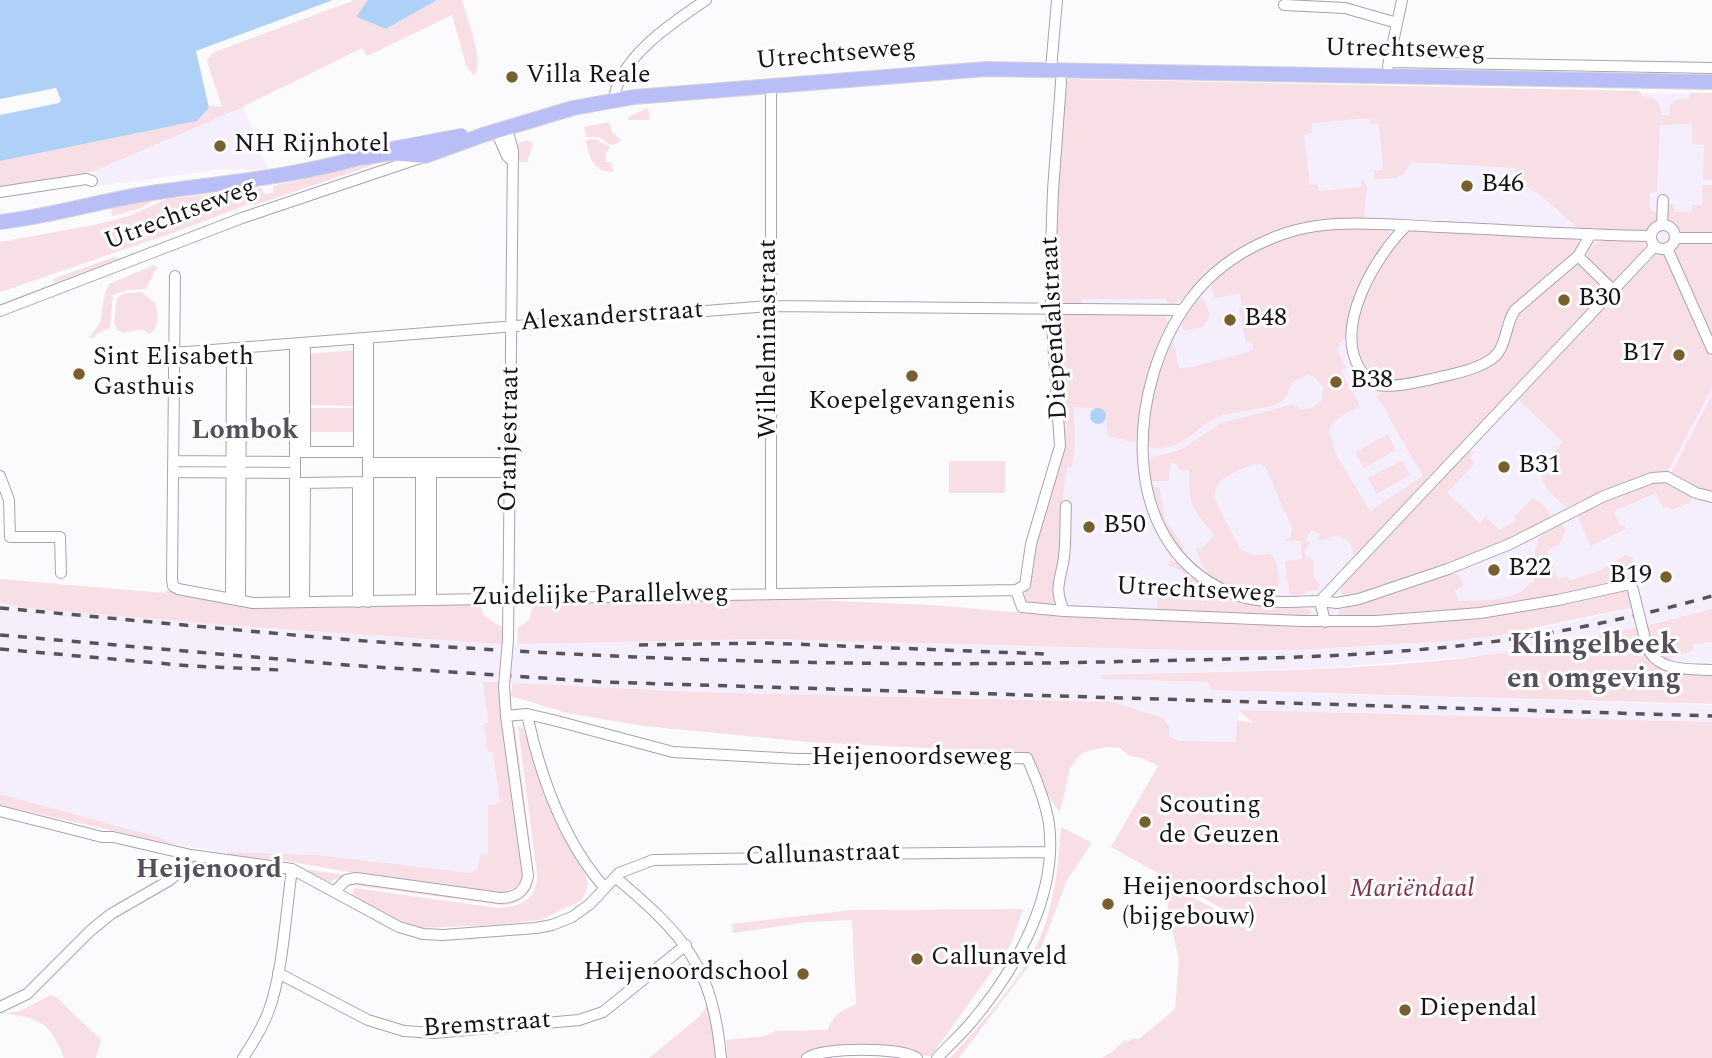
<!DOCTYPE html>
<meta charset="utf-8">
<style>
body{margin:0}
canvas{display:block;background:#fbfafd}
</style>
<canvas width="1712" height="1058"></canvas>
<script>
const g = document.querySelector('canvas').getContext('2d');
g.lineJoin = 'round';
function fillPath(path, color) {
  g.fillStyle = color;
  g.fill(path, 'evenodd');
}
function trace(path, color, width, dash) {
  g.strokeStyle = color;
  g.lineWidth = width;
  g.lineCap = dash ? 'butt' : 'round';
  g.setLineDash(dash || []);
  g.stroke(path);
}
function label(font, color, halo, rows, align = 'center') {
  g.font = font + ' Spectral,serif';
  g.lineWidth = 6;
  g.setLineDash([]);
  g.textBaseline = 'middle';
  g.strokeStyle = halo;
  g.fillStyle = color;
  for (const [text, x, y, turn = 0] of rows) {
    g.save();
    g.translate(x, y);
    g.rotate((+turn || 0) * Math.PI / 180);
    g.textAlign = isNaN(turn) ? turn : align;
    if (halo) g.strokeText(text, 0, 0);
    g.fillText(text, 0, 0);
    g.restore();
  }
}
const built = new Path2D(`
 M1067,85L1712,94V609L1616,632L1481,656L1321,668L1102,675L1101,679L1210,682V690L1712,705V722L1239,710L1236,742L1180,741L1169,736L1113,702L696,692L484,682L488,752L493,751L500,803L488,805V855L471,873L317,855L227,852L180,845L0,794V603L25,608L265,628L516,644L765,639L1182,650H1299L1451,641L1495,636L1560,624L1632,608L1393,628L1027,617L1067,433L1058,317L1057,223Z
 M240,98L268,170L222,169L99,186L95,171L162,143L210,111Z
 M1712,642V667L1662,661L1692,651L1693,644Z`);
const green = new Path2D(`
 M355,0H368L356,17L386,29L437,0H462C467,19 485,60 474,76L466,65L452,15L367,56L362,48L238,109L95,171L0,188V161L197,121L209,108V105L222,107L207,61L212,53Z
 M1071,79L1639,91L1642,96L1654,99L1660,105L1661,115H1669L1670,105L1676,100L1688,98L1691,93H1712V180H1703L1704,145L1692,144V124L1660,125L1657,190V192L1650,193V210L1657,214V219L1646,231L1639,232L1579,229L1538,193L1516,182L1515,168L1411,162L1404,174L1395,178L1374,179V170H1383L1379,124H1371L1369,118L1312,123V133L1304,135L1310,185L1317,184L1319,191L1361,187V179H1363L1367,186L1364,219L1287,228L1174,304L1167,305L1166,299H1082L1081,305L1055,304L1056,191L1066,82Z
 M648,108L650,120H628V117Z
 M609,122L612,132L620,139V142L612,145L598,137H586L584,127Z
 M595,139L610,147L606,153L605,162H611L613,172C593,172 589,157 586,140Z
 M528,140L533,144L527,162H519L516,144Z
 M388,160L255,205L249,204L175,232L0,292V242L94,225L129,216L167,199L262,188L263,194L273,193V186Z
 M1702,185H1712V234L1681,233L1676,224L1668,218L1667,204H1674V212H1692V205H1702Z
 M159,197L141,208L112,216L111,206Z
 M1335,229H1386L1390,234L1348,337L1340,342L1337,350L1346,368L1341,371L1360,406C1349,412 1334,418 1329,430L1336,454L1370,511L1423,476L1389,418L1386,409L1376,396L1393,388L1485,366L1514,317L1577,263L1604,288L1605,293L1357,557L1353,554L1351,544C1335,530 1338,537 1321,540L1318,539L1320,534L1311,530L1306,540L1310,543L1304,552L1305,555L1314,560V577L1320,584L1318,589L1293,597L1289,592L1285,561L1302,559L1301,541H1285L1291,536L1292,528L1265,466L1258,463C1239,471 1215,475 1214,498L1241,550L1254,555L1270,554C1280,562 1282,588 1274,598C1238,593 1204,587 1196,547L1201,549L1215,535C1191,509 1189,505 1189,470L1179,469L1177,464L1172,463L1170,466L1169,481H1150V458L1180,450L1221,423L1291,405L1303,409L1312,408L1322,400L1323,387L1314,377L1307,375L1292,382C1288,389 1288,397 1282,401C1264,413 1232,408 1212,420C1192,432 1176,454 1149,447L1148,444C1150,410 1153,369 1173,341L1179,368L1183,369L1246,353L1253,349L1252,342L1246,343L1239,309L1242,307L1240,293L1214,298L1211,286C1233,249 1296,234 1335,229Z
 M1414,230L1576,238L1579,247L1576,253C1562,265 1534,283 1523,297C1511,313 1505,348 1488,357C1472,366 1387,390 1374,377C1370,374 1355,344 1355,339C1355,306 1383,244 1414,230Z
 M1610,239L1639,240L1645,243L1644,250L1618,280L1613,283L1609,282L1587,258C1588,245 1599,242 1610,239Z
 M1683,242L1712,243V334L1710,335L1673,251L1679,243Z
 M1656,254H1665L1712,360V388L1668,471L1651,473L1566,507C1556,498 1543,489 1542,475L1550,464L1551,456L1563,442L1518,399Z
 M117,256L115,260L54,283L53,279Z
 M154,265L157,267L146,289L127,290L113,295L110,328L96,334L94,338H89L100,323L105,293L109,284Z
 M141,292L155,303C158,314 160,327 150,334L140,329L125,333L118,331L114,322L117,298L123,294Z
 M1201,298L1205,301L1210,316L1203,327L1185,331L1182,329V323L1197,299Z
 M1060,314L1161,315L1165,317L1169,324L1139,438L1132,442L1108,436L1106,415L1103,409L1074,407L1075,443L1072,467H1067L1063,497L1061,559L1054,581L1056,601L1051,606L1026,604L1023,595L1029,587L1032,559L1065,435L1055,319V315Z
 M356,350V406L308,405V354Z
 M1712,395V493L1700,491L1672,472Z
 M311,408H353V432H310Z
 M1388,434L1396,450L1364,468L1355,453Z
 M1469,451L1475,452L1469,457L1475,463L1447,493L1480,523L1485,517L1500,530L1516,520L1514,517L1532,499C1541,500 1546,507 1550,515L1547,520C1500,545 1451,563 1400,580C1382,587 1362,597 1342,595L1340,587Z
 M1402,460L1410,475L1377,494L1368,478Z
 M949,461H1005V493H949Z
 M1653,482H1669L1692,495V499L1687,504L1672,510L1668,507L1663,508L1656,493L1614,511L1620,526L1624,525L1626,529L1590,546L1579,519L1580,513Z
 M1151,487H1159L1165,519L1184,547L1183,552H1181L1159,518Z
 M1561,524L1566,530L1560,544L1546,551L1558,579L1567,576L1569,581L1601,570L1625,555L1632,557L1639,575L1635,578L1557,595L1479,608L1340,618L1338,614L1339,610L1450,573L1460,575L1463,586L1455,591L1459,601C1480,600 1517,603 1530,583H1534L1533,562L1538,538Z
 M1170,561H1174C1223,601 1246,604 1308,609L1311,611L1307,617L1162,611L1157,608L1158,598L1161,596L1172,597L1184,586V575L1181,570L1169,566L1168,563Z
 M0,579L165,593L166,590L270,608L479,603L484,616L503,628V644L265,628L25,608L0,603Z
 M1622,589L1628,592L1634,607L1495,636L1451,641L1299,650H1182L765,639L517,644L518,628L529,620L534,602L785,599L932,605L1022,613L1377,625L1480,617Z
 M1712,609V642L1693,644L1692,651L1662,661L1656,656L1644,626Z
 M1638,627C1666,671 1658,673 1712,676V704L1210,690L1209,682L1101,679L1102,675C1213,671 1327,672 1438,661C1505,654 1572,642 1638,627Z
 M483,682H499V697L524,876C518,888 511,891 498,893L390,879L281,860L227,856V852L317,855L471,873L478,866L481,855L488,854V805L500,803L493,752H488L484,723H488Z
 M512,683L696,692L1113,702L1163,718L1169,727V736L1180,741L1236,742L1237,720L1254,723L1238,710L1712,722V1058H1102L1112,1052L1125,1040L1127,1042L1131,1039H1139L1175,1009L1179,961L1168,911L1166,883L1248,927V923L1111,847L1158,766L1142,758L1129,756L1120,748L1106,747L1086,751L1080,755L1070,768L1060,812C1044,794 1040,769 1023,753L809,742L644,726L567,713L511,696Z
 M512,727H515L534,876C533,894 521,904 503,905L352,885L355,883L506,903L516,901L525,894Z
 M518,727L523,728L525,735H528L584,871L588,886L582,900L540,920L495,925L422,928L400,921L352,896L354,888L498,908C522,906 537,900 537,874Z
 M0,794L157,837L180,846L0,805Z
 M1061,827L1092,843L1067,880L1040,951L959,1058H950C979,1026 1008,994 1030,957C1053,920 1058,869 1061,827Z
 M310,870L345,875L330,882L309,872Z
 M1023,909L1012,942L1003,956L931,1056C922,1057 905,1049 894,1046C864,1041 833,1046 804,1054L802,1058H727L726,1040L765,1036L775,1031L828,1030C833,1014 842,1011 856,1004L852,920L807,922L733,933L732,924L851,910Z
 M51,995L57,998L101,1040L96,1058H64C50,1022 41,1019 4,1013L20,1011Z
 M708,1005L716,1046V1058H649L700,1016Z`);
const water = new Path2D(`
 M0,0H333L196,51L209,108L197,121L0,161V115L59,103L61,100L56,88L0,99Z
 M368,0H437L386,29L356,17Z
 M1090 416a8 8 0 1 1 16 0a8 8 0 1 1-16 0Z`);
const minor = new Path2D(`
 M1284,5L1345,8L1397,23
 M1389,62L1712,68
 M1388,66L1402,0
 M1051,69L1057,0
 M771,86V593
 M614,100C618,58 673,22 706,0
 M507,128L513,151L508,640
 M496,131L507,156L512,161
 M0,192L86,179L92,181
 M1662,225L1663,200
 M1651 237a12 12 0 1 1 24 0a12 12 0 1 1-24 0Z
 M1406,226C1376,256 1333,326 1360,369C1365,377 1370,383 1379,385C1395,388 1417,382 1432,379C1452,374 1477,370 1493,358C1507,347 1505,324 1515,310L1578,256L1591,234
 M1675,238H1712
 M1655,246L1320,601L1337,603L1359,599L1448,569L1510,544L1604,496L1652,478L1667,477L1696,493L1712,497
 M1667,248L1712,349
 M1578,256L1614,291
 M175,276L172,579L173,586L178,589L253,603L1016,590L1025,585L1031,544L1060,446L1051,310V248L1053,190L1062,69
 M0,311L242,218L423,157
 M305,343V452
 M174,353L769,306L1183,310
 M301,452H365
 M359,452V339
 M173,461L295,462
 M368,463H511
 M431,466V600
 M173,472L295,473
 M368,472H511
 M0,476L9,500L10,537H60L61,573
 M301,483L365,482
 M1066,506C1065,523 1066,540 1064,557C1061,581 1053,586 1064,611L1302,621H1376L1480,613L1558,600L1630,584L1633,590
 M1016,590L1022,607L1064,611
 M231,599L232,348
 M421,600V466
 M240,601L241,348
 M295,602V344
 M304,602L305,483
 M358,602V483
 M368,602V338
 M1325,622L1320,601C1288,602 1256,605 1226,591C1116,541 1127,385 1189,301C1209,274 1237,253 1268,240C1321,215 1383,225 1440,227C1510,230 1581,235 1651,236
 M1646,643C1654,672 1687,669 1712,670
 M527,714C540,775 563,840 604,887
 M506,716L527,714L553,720L673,752L797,759L1027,758C1036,778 1046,803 1049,824C1058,895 1017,967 974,1019C963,1033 949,1045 937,1058
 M0,811L102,837H113L191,855L292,869L399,927L423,934L443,935L536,928L552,925L572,917L590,904L619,873L653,860L833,857L851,854L1049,852
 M615,877C683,934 713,966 721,1058
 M334,892L346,880L356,878L500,898C515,898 525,892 528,876L506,716L504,686
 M278,973L368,1020L404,1031L434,1033L579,1020L603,1012L686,945
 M0,1007L27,994L90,931L111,914L170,880L181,870L191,855
 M243,1058C253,1043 263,1027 269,1010C283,972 286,910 292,869
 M807,1058C824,1047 900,1047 917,1058`);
const major = new Path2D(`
 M392,149L461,136
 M360,158L391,153L425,156L483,135L573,108L634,97L986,69L1712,82
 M0,222C54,216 105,199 158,192C229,182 300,176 369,155`);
const rail = new Path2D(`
 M0,608C135,620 270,634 405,644C649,661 894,668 1139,661C1231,659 1323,658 1415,650C1516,642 1615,623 1712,596
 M0,635L346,665L602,682L1712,716
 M639,645L766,643L1046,654
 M0,649L191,666L281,670`);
const minorBridge = new Path2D(`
 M1633,590L1646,643
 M504,686L508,640`);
const markers = [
 [512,77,7,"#775f2f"],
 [220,146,7,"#775f2f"],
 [1467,186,7,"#775f2f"],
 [1564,300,7,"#775f2f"],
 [1230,320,7,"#775f2f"],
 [1679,355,7,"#775f2f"],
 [79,374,7,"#775f2f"],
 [912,376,7,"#775f2f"],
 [1336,382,7,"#775f2f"],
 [1504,467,7,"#775f2f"],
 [1089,527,7,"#775f2f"],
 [1494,570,7,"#775f2f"],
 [1666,577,7,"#775f2f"],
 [1145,822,7,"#775f2f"],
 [1108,904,7,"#775f2f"],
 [917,959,7,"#775f2f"],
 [803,974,7,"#775f2f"],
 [1405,1010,7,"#775f2f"]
];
const streetNames = [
 ["Utrechtseweg",1405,51,1],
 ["Utrechtseweg",836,56,-5],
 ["Utrechtseweg",181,216,-21],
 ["Alexanderstraat",612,318,-4],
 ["Diependalstraat",1056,328,-93],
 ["Wilhelminastraat",770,339,-90],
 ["Oranjestraat",511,439,-89],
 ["Utrechtseweg",1196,592,3],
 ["Zuidelijke Parallelweg",600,597,-1],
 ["Heijenoordseweg",912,759],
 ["Callunastraat",823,856,-2],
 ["Bremstraat",487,1026,-4]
];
const poiNames = [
 ["Villa Reale",526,77],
 ["NH Rijnhotel",234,146],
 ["B46",1481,186],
 ["B30",1578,300],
 ["B48",1244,320],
 ["B17",1665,355,"right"],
 ["Sint Elisabeth",93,359],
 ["Gasthuis",93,389],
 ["B38",1350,382],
 ["Koepelgevangenis",912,403,"center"],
 ["B31",1518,467],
 ["B50",1103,527],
 ["B22",1508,570],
 ["B19",1652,577,"right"],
 ["Scouting",1159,807],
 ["de Geuzen",1159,837],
 ["Heijenoordschool",1122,889],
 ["(bijgebouw)",1122,919],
 ["Callunaveld",931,959],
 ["Heijenoordschool",789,974,"right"],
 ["Diependal",1419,1010]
];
const parkNames = [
 ["Mariëndaal",1412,891]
];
const neighbourhoodNames = [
 ["Lombok",245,433],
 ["Heijenoord",209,872]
];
const quarterNames = [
 ["Klingelbeek",1594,647],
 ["en omgeving",1594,681]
];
fillPath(built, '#f5eefc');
fillPath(green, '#f8dfe5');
fillPath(water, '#b0d1f7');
trace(minor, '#a9a2b1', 12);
trace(major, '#d5d5d6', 16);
trace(minor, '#fff', 10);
trace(major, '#babef7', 14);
trace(rail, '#565459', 3.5, [9, 9]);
trace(minorBridge, '#a9a2b1', 12, []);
trace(minorBridge, '#fff', 10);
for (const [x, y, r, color] of markers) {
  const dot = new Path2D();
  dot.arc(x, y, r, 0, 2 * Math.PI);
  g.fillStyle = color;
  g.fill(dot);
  trace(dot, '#fff', 2.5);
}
label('26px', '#161419', '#fff', streetNames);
label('26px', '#161419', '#fff', poiNames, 'left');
label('italic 26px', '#81344f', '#fff', parkNames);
label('bold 28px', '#56505d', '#fff', neighbourhoodNames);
label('bold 30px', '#56505d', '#fff', quarterNames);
</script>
